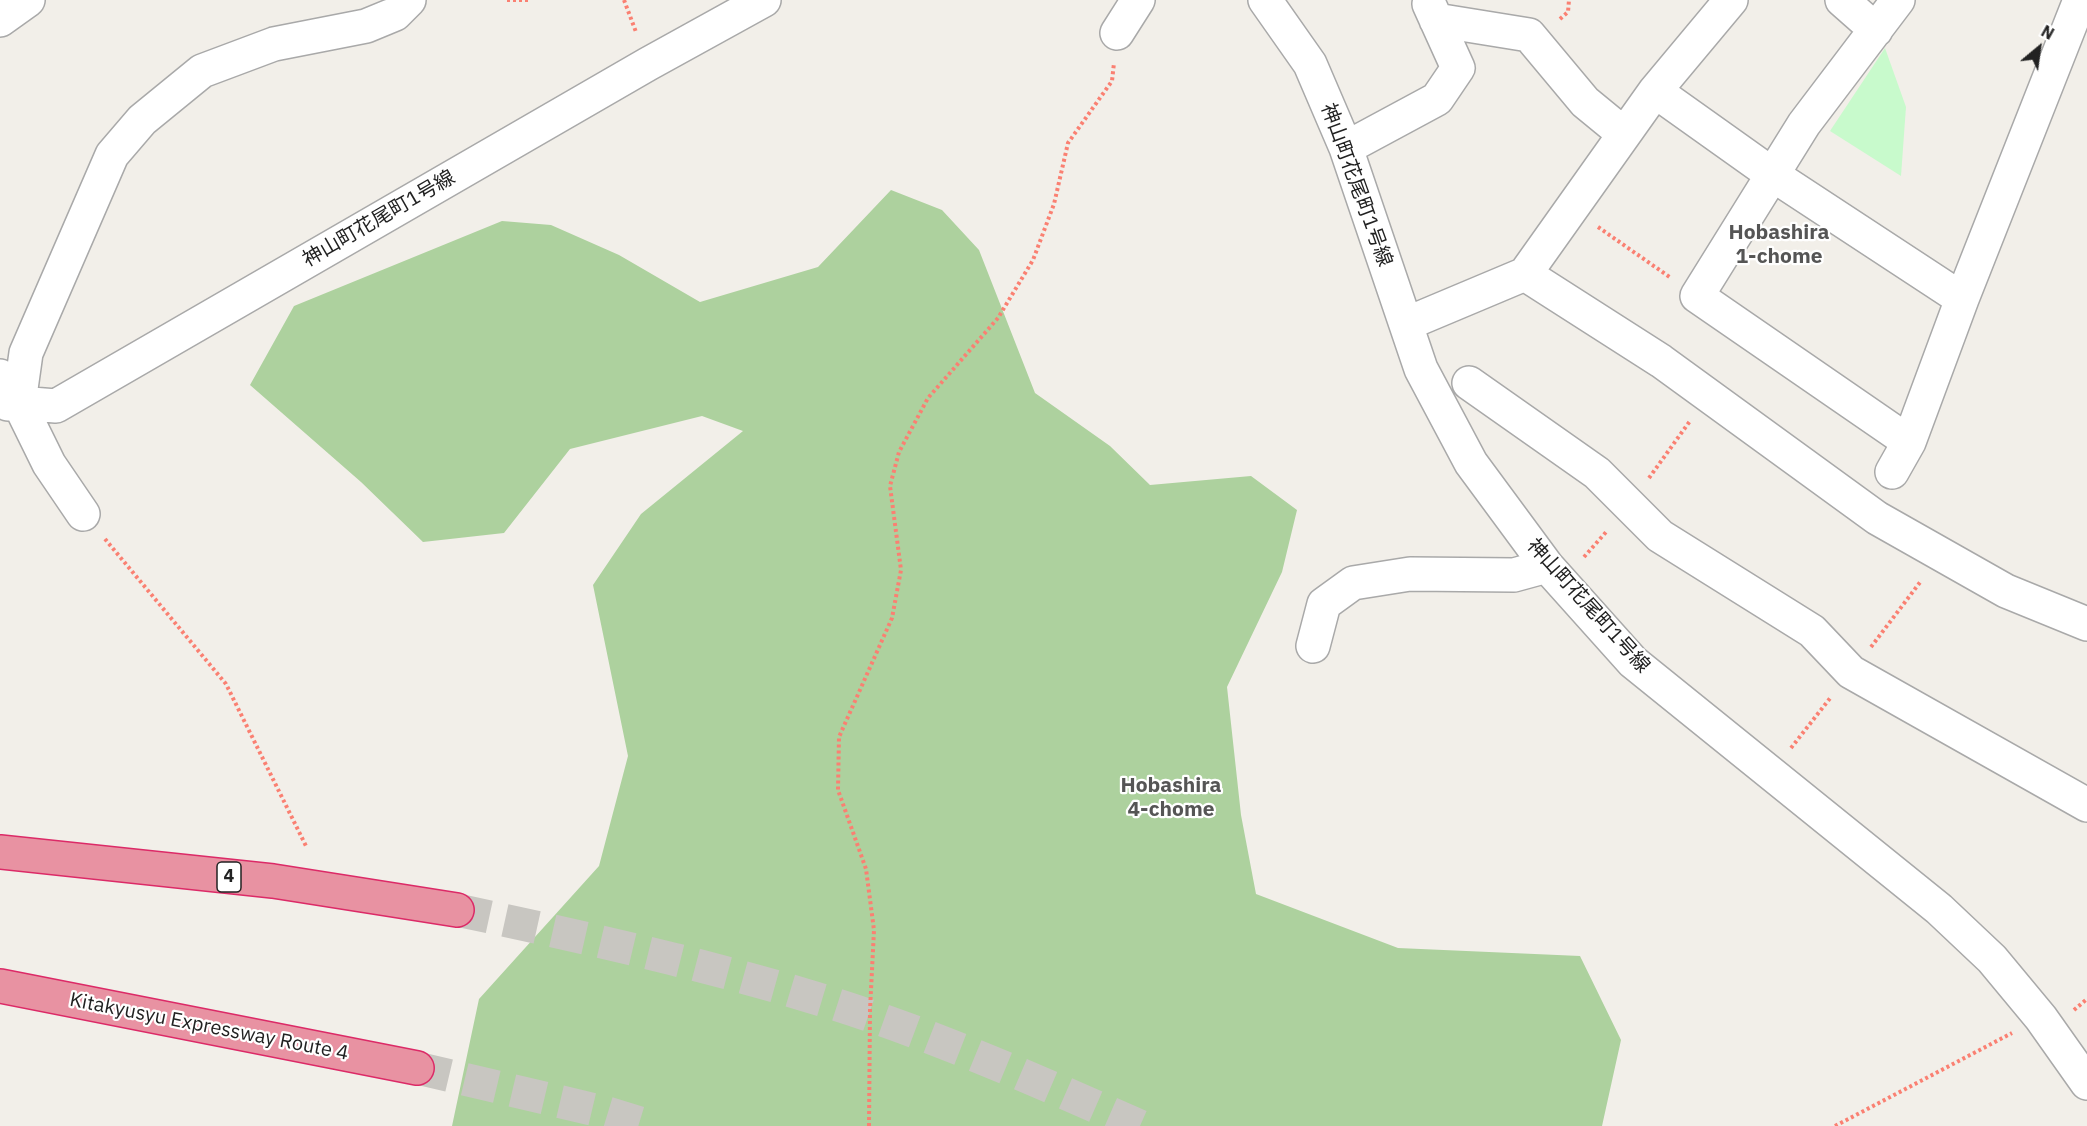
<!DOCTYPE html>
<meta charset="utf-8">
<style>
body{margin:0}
#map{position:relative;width:2087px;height:1126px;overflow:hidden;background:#f2efe9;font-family:"IBM Plex Sans",sans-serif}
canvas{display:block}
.north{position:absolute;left:2009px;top:18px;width:60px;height:60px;-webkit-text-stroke:4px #fff;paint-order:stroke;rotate:29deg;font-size:16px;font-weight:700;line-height:24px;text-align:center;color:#222}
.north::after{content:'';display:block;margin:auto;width:21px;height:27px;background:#222;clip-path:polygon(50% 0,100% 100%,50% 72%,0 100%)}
</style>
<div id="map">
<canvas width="2087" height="1126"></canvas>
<div class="north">N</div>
</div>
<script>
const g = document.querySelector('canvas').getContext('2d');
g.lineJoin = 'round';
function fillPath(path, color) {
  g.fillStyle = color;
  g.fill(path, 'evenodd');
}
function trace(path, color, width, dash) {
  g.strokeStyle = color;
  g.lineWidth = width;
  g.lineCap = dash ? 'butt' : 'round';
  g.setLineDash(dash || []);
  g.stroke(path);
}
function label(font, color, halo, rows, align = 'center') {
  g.font = font + ' "IBM Plex Sans","Noto Sans JP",sans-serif';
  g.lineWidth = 4.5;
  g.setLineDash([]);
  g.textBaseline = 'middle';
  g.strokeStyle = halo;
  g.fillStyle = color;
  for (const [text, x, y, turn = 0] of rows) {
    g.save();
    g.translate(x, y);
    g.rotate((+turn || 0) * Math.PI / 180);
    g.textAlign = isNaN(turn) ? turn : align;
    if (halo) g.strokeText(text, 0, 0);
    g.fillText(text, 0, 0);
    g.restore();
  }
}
const forest = new Path2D(`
 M891,190L942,210L979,250L1035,393L1110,446L1150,485L1251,476L1297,510L1282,572L1227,687L1241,815L1256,894L1398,948L1580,956L1621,1040L1602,1126H452L479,999L599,866L628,756L593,585L641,514L743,431L702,416L570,449L504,533L423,542L361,482L250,385L294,306L502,221L551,225L619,255L700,302L818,267Z`);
const park = new Path2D(`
 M1885,48L1906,107L1901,176L1830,131Z`);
const highwayTunnel = new Path2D(`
 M457,910C582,937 706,964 828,1002C934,1035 1037,1081 1140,1126
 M417,1068L604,1112L650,1126`);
const path = new Path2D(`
 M507,0H529
 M624,0L636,32
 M1560,19L1568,12L1569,0
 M1598,227L1671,278
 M1649,478L1690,421
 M105,539L226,684L306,846
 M1584,557L1607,531
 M1871,647L1921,581
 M1791,748L1831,697
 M2074,1010L2087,999
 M869,1126L870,1010L874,930L866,869L838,790L839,737L892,618L901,570L890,486L899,452L928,398L998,318L1033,260L1054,204L1068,143L1112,81L1114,63
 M1835,1126L2012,1033`);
const minor = new Path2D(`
 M1265,0L1310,64L1346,148L1421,369L1471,463L1547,566L1633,662L1939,909L1992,959L2041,1018L2087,1083
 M1842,0L1876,30
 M1898,0L1804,124L1697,296L1909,442
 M0,20L28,0
 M1436,20L1529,35L1585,102L1624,134
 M1117,33L1138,0
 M1655,91L1773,175L1962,299
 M1346,148L1437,99L1458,68L1429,4
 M1525,274L1655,91L1731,0
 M1406,324L1525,274L1661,361L1877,518L2006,591L2087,624
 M0,376L19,403L56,406L648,64L764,0
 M1469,383L1597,473L1660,536L1812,631L1851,672L2087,805
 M19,403L49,464L83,514
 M8,404L19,403L26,353L112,155L142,120L202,71L274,44L366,26L395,14L409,0
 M1892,472L1909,442L1962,299L2080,0
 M1313,646L1324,604L1353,583L1410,574L1514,575L1547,566`);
const highway = new Path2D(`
 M0,852L273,881L457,910
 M0,986L417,1068`);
const shields = [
 [229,877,24]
];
const shieldNames = [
 ["4",229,877]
];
const streetNames = [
 ["神山町花尾町1号線",1356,185,70],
 ["神山町花尾町1号線",379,219,-30],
 ["神山町花尾町1号線",1588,606,48],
 ["Kitakyusyu Expressway Route 4",209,1027,11]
];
const neighbourhoodNames = [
 ["Hobashira",1779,233],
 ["1-chome",1779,257],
 ["Hobashira",1171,786],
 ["4-chome",1171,810]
];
fillPath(forest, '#add19e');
fillPath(park, '#c8facc');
trace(highwayTunnel, '#c8c6c1', 33, [33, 16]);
trace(minor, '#a9a9a9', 36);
trace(highway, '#dc2a67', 36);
trace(path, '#fa8072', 4, [3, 3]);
trace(minor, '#fff', 33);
trace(highway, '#e892a2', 33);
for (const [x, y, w] of shields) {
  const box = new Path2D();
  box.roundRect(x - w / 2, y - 15, w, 30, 4.5);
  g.fillStyle = '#fff';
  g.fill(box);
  trace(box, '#222', 1.5);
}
label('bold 18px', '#222', null, shieldNames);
label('20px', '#222', '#fff', streetNames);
label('bold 21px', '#555', '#fff', neighbourhoodNames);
</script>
